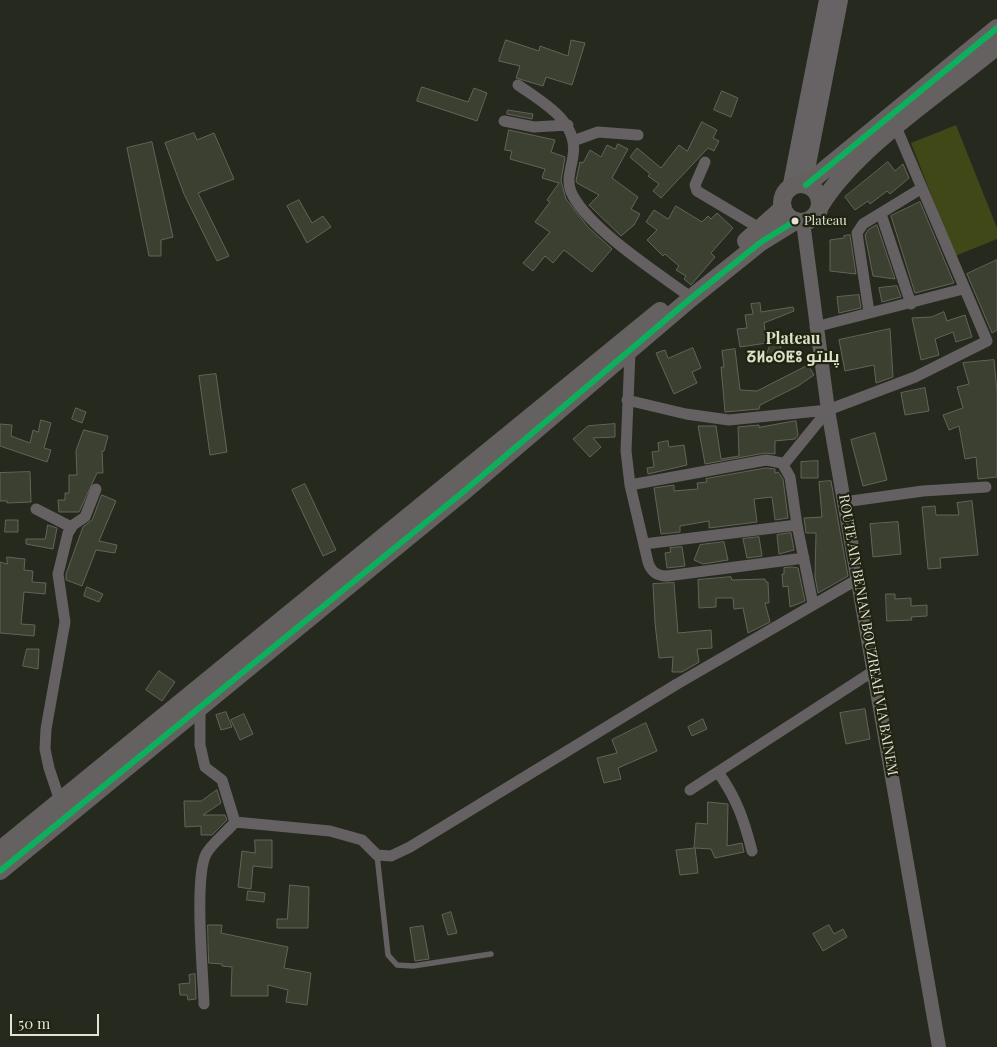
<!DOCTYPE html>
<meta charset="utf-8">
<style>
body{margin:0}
#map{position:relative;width:997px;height:1047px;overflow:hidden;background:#26291e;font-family:"Playfair Display",serif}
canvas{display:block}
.scale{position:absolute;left:10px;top:1014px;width:89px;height:22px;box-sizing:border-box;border:2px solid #e0e3d6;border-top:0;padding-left:6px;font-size:15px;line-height:18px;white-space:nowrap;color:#e0e3d6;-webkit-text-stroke:4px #1f230f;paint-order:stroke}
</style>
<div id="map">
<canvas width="997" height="1047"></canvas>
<div class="scale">50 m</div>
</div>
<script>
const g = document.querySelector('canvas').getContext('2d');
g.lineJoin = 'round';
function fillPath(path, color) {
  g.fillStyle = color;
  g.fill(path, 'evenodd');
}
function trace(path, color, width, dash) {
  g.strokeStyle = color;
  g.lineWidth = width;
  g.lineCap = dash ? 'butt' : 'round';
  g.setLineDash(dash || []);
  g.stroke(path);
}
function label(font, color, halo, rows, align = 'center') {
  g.font = font + ' "Playfair Display",Cairo,"Noto Sans Tifinagh",serif';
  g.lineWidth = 4.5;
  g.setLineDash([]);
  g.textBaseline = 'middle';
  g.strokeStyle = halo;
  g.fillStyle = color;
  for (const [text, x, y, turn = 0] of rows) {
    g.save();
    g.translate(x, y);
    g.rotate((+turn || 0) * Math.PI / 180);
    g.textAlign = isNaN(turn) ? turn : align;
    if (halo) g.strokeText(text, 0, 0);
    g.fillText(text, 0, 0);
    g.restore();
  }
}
const green = new Path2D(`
 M956,125L997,228V239L955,256L911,143Z`);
const building = new Path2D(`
 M506,40L539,51L540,46L568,56L571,40L585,43L572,85L546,77L543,86L516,78L520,66L499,61Z
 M422,87L468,102L474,88L487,93L477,121L417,101Z
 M722,91L738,98L731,117L714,110Z
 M508,110L533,114L532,119L507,114Z
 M702,122L717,130L713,138L719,141L714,151L708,148L661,198L653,191L659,184L648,176L650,174L630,157L637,148L661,168L679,145L687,151Z
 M509,130L555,140L551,152L565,157L561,181L566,199L588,227L612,249L592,272L564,250L553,263L545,256L533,271L523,263L550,232L535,222L550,202L547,200L559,183L542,178L545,169L510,159L512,151L505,150Z
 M194,133L197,140L214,133L234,179L198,193L229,256L217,261L184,194L165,143Z
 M152,142L173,237L161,240V256H149L127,148Z
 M618,144L628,149L612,178L638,197L631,209L640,214L634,225L621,236L589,205L599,195L577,183L576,181L580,162L583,163L590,150L601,157L607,145L615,149Z
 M888,162L895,171L903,164L909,178L890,194L887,191L870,204L868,201L855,210L845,197Z
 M299,200L312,223L323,216L331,227L307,243L287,206Z
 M920,202L954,283L915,293L891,216Z
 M676,206L702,222L708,216L711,219L717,213L733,228L711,253L715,257L691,285L684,279L686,276L676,270L679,266L665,254L663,256L647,240L657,230L646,222L654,210L668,219Z
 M877,225L895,279L873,276L865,235L868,230Z
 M850,235L856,274L830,271V240L844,238V236Z
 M997,260V330L992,333L967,274Z
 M897,286L901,297L882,302L879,288Z
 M859,295L861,308L839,313L837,297Z
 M760,303L761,312L793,307L794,311L764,323L767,343L740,347L737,329L747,328L745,315L753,314L751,304Z
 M944,312L947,321L965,315L972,337L956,342L953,332L935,339L939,355L921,360L912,318L931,317Z
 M890,329L893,377L876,383L874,365L845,371L839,340Z
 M771,343L781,346L776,361L766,357Z
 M693,348L701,368L692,372L697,383L674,394L656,353L665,350L668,358Z
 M735,349L740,390L757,391L808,365L814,375L798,386L760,405L759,409L725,412L721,367H724L722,351Z
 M994,360L997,391V477L978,479L976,457L965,459L959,426L949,430L943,415L963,408L957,387L969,384L963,363Z
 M216,374L227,452L210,455L199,376Z
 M925,388L929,411L905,415L901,393Z
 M76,408L86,412L82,423L72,419Z
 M41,420L51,423L44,448L51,450L47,462L0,446V424L12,425L11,436L30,443L33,430L38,432Z
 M796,421L798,435L795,439L775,441V454L765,453L705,464L698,426H716L721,459L739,456L738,427L759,425V427Z
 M615,424V437L593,438L601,447L590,457L573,439L588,426Z
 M84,430L108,436L104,451H102L103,473H97L79,512H59L58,500H65V493H69V475H77L76,451Z
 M875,433L887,480L863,486L851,440Z
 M668,441L669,447L684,445L687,465L648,474L647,468L654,467L652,452L659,451L658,443Z
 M818,461V478H801V462Z
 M766,468L775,469V473L778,472L783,479L788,518L775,520L772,497L754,499L757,522L709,528V521L680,526V532L661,534L654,488L674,485V491L698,489L697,483L707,482L706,479Z
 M30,472L31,502L7,503V501H0V473Z
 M831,481L848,576L818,593L815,577L816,533H806L804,518L822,517L819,482Z
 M305,484L336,550L323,556L292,490Z
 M102,495L116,501L99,541L117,545L115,553L96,550L82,586L66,580V574L83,527L92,520Z
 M972,501L978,555L940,558L941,568L928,569L922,507L935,506L936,515H959L957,503Z
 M6,520H18V532H5Z
 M898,522L901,554L873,557L870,524Z
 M48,525L57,528L53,549L26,544V539H45Z
 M791,533L794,550L779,554L777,535Z
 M759,537L762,556L747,558L743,539Z
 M724,542L728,560L703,564L694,560L700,545Z
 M682,547L685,566L667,568L665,553L671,552L670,548Z
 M7,557L25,559L24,570L33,571L32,582L46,583L45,594L24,592L21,624L35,625L34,636L0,633V562L7,564Z
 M793,567L798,568L805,601L790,607L788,586L783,587L782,574H784V568Z
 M731,577L732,580L765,579L766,582H768L769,603H765L770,622L748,633L743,608L734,609L733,598H716V607L699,608L698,580Z
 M674,583L678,633L711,630L712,648L697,649L699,662L682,672H672L673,657L659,658L655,623L653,584Z
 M87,587L103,594L99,602L84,596Z
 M886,594H895V599L911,598V606L927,605V616L911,617L912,620L887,621Z
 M27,649H39L38,669L23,666Z
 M159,671L175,682L162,701L146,690Z
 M865,709L870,739L846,744L840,713Z
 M226,712L232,727L221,730L216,715Z
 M244,714L253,734L240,740L231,720Z
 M703,719L707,729L692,736L688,727Z
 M646,723L657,751L618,768L621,779L604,783L597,758L617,753L612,740Z
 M217,790L221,803L203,815H225L227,820L212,835H201V826L185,827L184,801H201Z
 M708,802L728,804L727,846L742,843L744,852L715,858L711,849L695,848L698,873L680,875L676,850L694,848L696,823L707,824Z
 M255,840H272V868L253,866L251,889L238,887L242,851L255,853Z
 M290,885L309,887L308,928H277V919H287Z
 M248,891L265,893L264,902L247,900Z
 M451,912L457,933L448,935L442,915Z
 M208,925H222L221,933L288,947L284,968L311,973L307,1005L286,1002L288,990L268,985V996H231L232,967L222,966V964L209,963Z
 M829,925L834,934L843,929L847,937L823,951L813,934Z
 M423,926L429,959L415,961L410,928Z
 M195,974L196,999L188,1000L187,995H180L179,984L190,983L189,975Z`);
const service = new Path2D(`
 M377,855L388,955L397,965L413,966L491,954`);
const minor = new Path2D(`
 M518,85C542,102 579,121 573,156C571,170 565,182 573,196C592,230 653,270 685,293
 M504,121L534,127L568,125
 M573,141L598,132L638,135
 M705,162L695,185L697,191L761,229
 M881,214L911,304
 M869,312L857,233L863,224L922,188
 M815,327L963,289
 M630,352L626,451L630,485L766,460L782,463L790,477L797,525L813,604
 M627,400L686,414L729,420L828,410L915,377L987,341L896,127
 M784,464L828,410
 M630,485L648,562C651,572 657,576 667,576L804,558
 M844,502L923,491L986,487
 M36,509L71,527
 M644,544L797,525
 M200,705V745L205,767L222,780L235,822L330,831L362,840L377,855L391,856L410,847L677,684L858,579
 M718,772C737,799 744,820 752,851
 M690,790L875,670
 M60,801L49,768L45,749L46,729L65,622L58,574L68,533L73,525L85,517L96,489
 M204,1004C203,973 194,878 206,854C212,843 227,832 235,822`);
const tertiary = new Path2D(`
 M803,222L828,410L939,1047`);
const secondary = new Path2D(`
 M804,185L840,0
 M790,189L827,0`);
const primary = new Path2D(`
 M782 203a19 19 0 1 1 38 0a19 19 0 1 1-38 0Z
 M806,185L997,28
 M820,206C857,146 942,92 997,46
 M746,241L783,208
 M0,850L660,311
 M0,871L463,492L690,299L761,242L795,221`);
const bus1 = new Path2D(`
 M806,185L997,28
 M0,871L463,492L690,299L761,242L795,221`);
const markers = [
 [795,221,4.5,"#e0e3d6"]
];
const busNames = [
 ["Plateau",804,221]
];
const streetNames = [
 ["ROUTE AIN BENIAN BOUZREAH VIA BAINEM",868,635,80]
];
const quarterNames = [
 ["Plateau",793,339],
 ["ⵒⵍⴰⵙⵟⵓ پلاتو",793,357]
];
fillPath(green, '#404817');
fillPath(building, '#3c4030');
trace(building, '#62645b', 1);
trace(service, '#656062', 5.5);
trace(minor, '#656062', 11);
trace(tertiary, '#656062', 14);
trace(secondary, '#676364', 16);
trace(primary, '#656161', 18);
trace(bus1, '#0daf5c', 6);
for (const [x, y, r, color] of markers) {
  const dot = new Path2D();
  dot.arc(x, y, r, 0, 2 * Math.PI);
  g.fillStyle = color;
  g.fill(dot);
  trace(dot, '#1f230f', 2);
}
label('13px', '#e0e3d6', '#1f230f', busNames, 'left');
label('14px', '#e0e3d6', '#1f230f', streetNames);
label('bold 16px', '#dbe2c9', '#1f230f', quarterNames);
</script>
